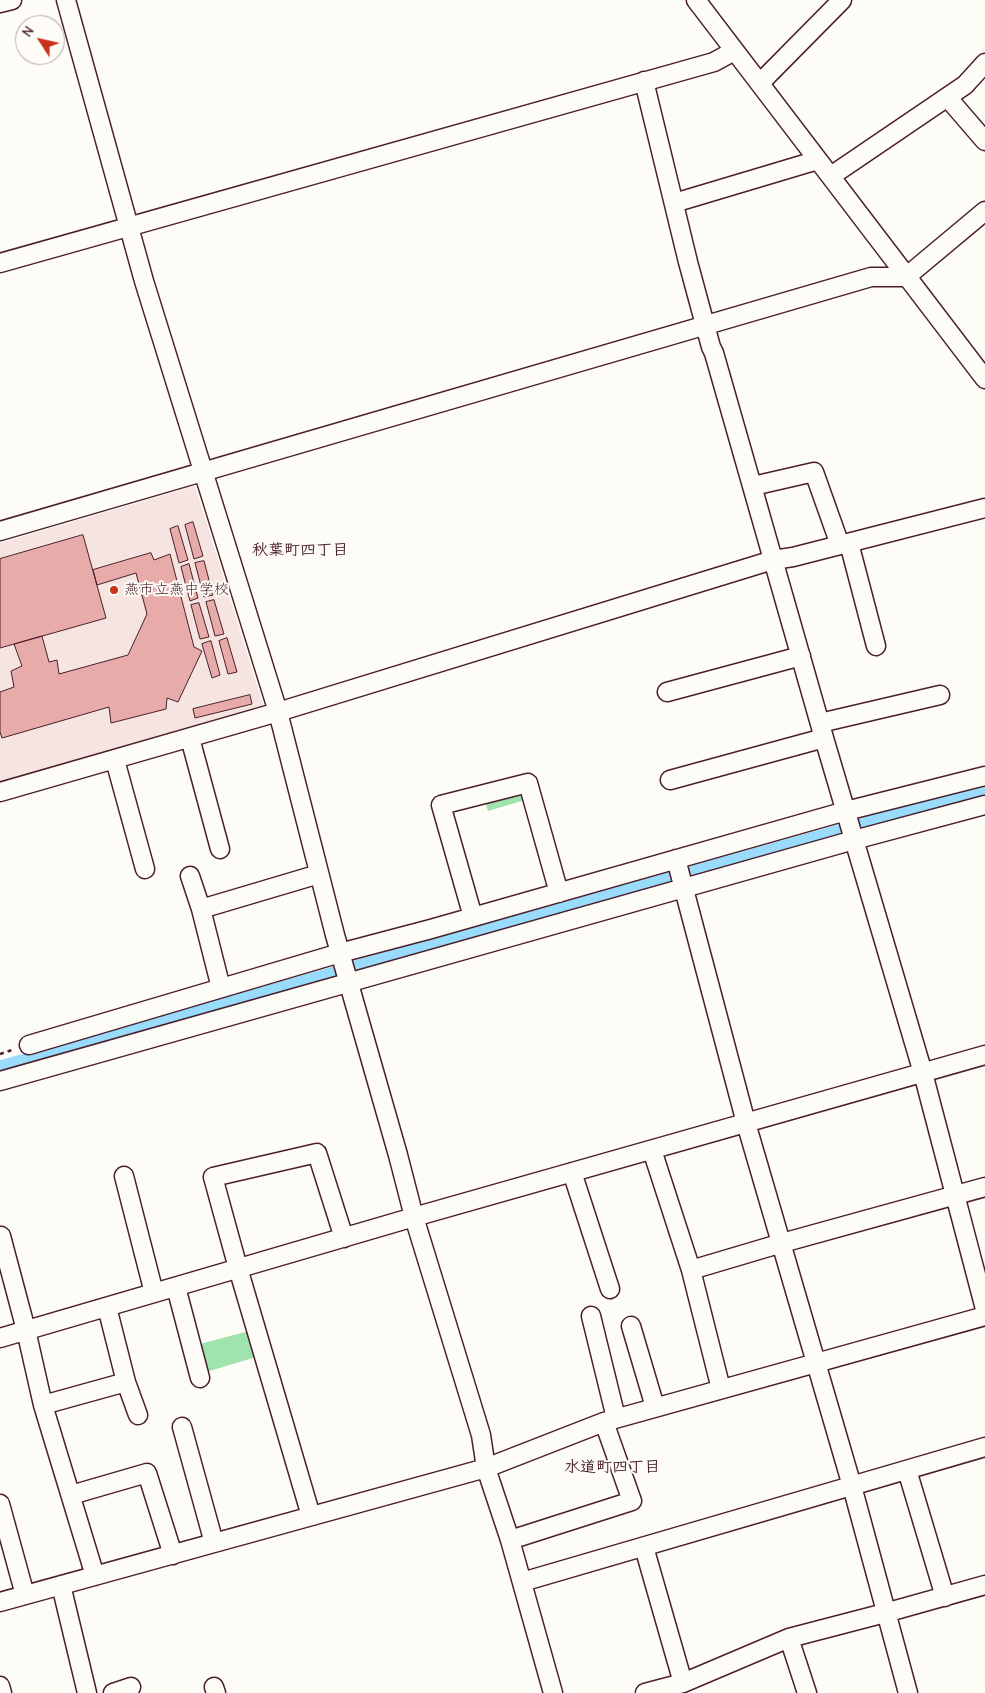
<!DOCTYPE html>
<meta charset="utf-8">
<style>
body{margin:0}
#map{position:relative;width:985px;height:1693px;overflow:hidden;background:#fdfcf7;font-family:"Comic Neue",sans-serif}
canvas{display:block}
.north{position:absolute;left:15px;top:15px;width:50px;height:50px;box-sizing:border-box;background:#fdfcf7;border:1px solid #b5a4a5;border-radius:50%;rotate:305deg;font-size:14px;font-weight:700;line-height:20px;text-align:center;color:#4a1f2b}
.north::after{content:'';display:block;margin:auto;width:18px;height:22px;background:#c8321e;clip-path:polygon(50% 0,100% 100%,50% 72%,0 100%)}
</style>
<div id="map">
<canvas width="985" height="1693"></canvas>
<div class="north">N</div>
</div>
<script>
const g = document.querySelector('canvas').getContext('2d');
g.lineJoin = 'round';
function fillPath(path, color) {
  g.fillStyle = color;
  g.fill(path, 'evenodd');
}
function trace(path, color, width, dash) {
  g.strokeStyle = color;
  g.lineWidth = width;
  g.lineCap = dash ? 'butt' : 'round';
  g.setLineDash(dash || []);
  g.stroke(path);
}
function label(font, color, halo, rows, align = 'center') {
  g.font = font + ' "Comic Neue","Klee One",sans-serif';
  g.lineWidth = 4;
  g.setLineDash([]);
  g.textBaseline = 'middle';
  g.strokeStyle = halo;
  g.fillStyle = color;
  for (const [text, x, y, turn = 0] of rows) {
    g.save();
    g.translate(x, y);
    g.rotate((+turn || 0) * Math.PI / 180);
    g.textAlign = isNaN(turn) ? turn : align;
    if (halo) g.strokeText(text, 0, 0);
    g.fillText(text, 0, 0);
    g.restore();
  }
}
const built = new Path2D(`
 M195,486L263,704L260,713L0,786V543Z`);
const green = new Path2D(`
 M516,788L524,793L525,800L488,811L484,798Z
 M249,1331L256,1357L203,1373L196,1345Z`);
const canal = new Path2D(`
 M0,1068L985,791`);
const building = new Path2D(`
 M193,522L203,556L194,559L185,525Z
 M178,526L188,560L179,563L170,529Z
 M83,535L106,618L0,648V559Z
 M151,553L154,560L170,554L194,647L202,651L178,702L167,698L166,709L111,723L109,707L2,738L0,732V692L14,687L11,671L22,666L14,644L42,636L49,662L57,660L59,674L128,655L147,614L136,573L97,585L93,570Z
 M204,561L213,595L204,597L195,563Z
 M189,564L198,598L190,601L181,567Z
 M214,600L224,634L215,636L206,602Z
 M199,603L209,637L200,639L191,605Z
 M227,638L237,672L228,674L219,641Z
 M211,641L220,675L212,678L202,644Z
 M250,695L252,704L195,718L193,709Z`);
const path = new Path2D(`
 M0,1054L15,1049`);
const minor = new Path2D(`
 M66,0L144,281L278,712L335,935L398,1155L414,1217L481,1435L486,1468L510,1540L553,1693
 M696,0L985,379
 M0,3L12,0
 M644,81L688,262L711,347L714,353L824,738L923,1073L985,1309
 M760,83L842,0
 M947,97L985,141
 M831,176L965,85L985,63
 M674,203L818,160
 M0,263L714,62L734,51
 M753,486L814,472L840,545
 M0,531L871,277H906L985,211
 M849,543L876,646
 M667,692L801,656
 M820,723L940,695
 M190,738L220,849
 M115,760L145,869
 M670,780L824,738
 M0,792L278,712L773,560L793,557L985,508
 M676,859L746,1123L852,1486L908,1693
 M190,876L201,909L221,988
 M201,909L319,874
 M473,917L441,805L528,783L559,893
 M29,1045L340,953L431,929L846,811L985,776
 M0,1081L854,840L985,805
 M652,1150L691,1270
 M572,1172L610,1289
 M124,1176L154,1293
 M1,1236L26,1330L43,1405L95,1576
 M176,1287L200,1378
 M107,1307L126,1382L138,1415
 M591,1316L616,1418
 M631,1326L655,1407
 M0,1338L414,1217L985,1055
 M721,1389L691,1270L782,1243L985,1187
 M43,1405L126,1382
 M182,1427L214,1543
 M907,1470L945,1597
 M71,1495L147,1473L173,1555
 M0,1504L25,1595
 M311,1516L238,1268L213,1177L317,1153L344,1238
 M510,1540L632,1501L604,1422
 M644,1547L683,1683
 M522,1582L985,1447
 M61,1585L87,1693
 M0,1602L486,1468L604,1422L985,1316
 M789,1638L807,1693
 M0,1686L2,1693
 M214,1687L216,1693
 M113,1693L131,1687
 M645,1693L683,1683L789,1638L885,1613L985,1585`);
const markers = [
 [114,590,5,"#c8321e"]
];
const poiNames = [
 ["燕市立燕中学校",124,590]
];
const neighbourhoodNames = [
 ["秋葉町四丁目",300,550],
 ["水道町四丁目",612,1467]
];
fillPath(built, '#f6e4e0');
fillPath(green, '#9fe3ae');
trace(canal, '#98dbfa', 15);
fillPath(building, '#e7aca9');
trace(building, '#4a1f2b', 1);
trace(minor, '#4a1f2b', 21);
trace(path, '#4a1f2b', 2.5, [4, 4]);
trace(minor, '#fdfcf7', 18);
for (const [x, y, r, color] of markers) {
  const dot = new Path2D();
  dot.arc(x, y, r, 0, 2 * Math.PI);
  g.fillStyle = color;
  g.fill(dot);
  trace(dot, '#fdfcf7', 2);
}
label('15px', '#4a1f2b', '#fdfcf7', poiNames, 'left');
label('bold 16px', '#4a1f2b', '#fdfcf7', neighbourhoodNames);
</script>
